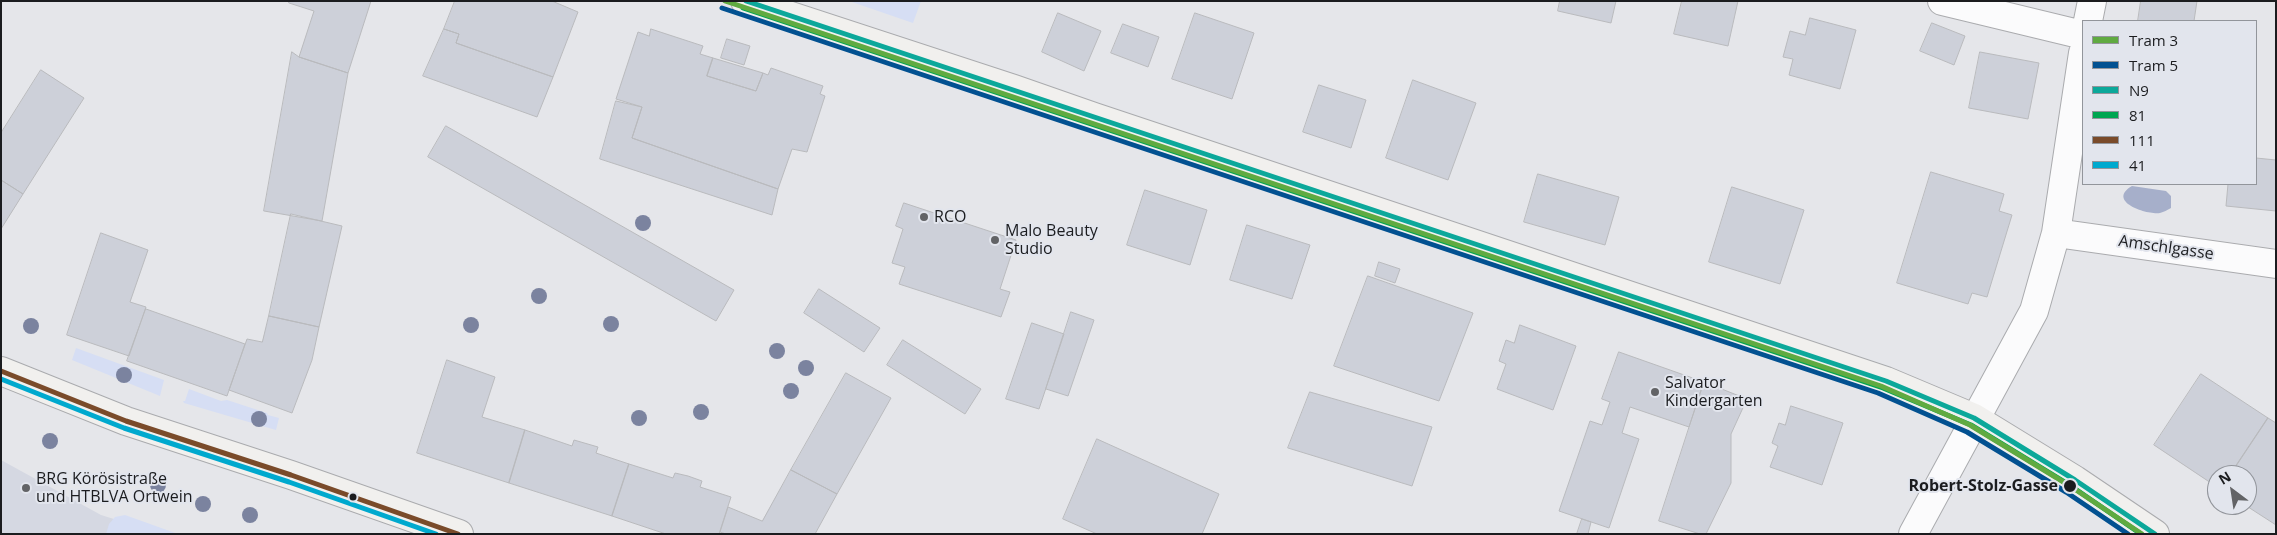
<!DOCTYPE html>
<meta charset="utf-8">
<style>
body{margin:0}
#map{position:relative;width:2277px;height:535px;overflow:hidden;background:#e5e6ea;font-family:"Open Sans",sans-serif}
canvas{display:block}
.frame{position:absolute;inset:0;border:2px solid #1b1c1f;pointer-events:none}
.legend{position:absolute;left:2082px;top:20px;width:175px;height:165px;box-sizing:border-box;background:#e2e5ed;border:1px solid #92959b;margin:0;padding:6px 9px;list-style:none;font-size:15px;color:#1b1c1f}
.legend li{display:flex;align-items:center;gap:10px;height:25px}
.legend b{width:25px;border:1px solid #92959b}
.north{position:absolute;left:2207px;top:465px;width:50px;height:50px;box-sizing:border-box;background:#e2e5ed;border:1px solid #92959b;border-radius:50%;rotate:329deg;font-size:14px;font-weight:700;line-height:20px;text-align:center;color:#1b1c1f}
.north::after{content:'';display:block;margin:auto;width:18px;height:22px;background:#626366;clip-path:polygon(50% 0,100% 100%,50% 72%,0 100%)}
</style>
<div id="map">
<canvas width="2277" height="535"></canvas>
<div class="frame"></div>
<ul class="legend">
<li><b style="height:6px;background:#60aa41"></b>Tram 3</li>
<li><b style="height:6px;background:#025191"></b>Tram 5</li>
<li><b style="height:6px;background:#0ca89a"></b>N9</li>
<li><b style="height:6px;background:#00a651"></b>81</li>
<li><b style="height:6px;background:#7a4b2a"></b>111</li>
<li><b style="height:6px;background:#00a9ce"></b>41</li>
</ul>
<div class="north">N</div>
</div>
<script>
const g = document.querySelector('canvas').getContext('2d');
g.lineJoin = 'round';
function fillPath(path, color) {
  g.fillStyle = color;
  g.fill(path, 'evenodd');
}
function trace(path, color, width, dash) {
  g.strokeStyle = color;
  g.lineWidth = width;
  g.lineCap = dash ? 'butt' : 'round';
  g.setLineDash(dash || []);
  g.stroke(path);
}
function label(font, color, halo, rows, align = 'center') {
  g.font = font + ' "Open Sans",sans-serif';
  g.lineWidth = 4;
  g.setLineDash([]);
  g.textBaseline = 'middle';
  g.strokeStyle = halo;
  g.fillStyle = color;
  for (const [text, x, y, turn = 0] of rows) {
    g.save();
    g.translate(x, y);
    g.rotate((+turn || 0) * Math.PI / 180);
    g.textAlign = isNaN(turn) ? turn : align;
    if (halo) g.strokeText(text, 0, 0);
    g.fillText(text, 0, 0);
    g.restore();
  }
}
const built = new Path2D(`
 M1,460L101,515L162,534H1Z`);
const green = new Path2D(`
 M849,1H921L913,23Z
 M76,348L164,380L160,396L72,360Z
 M189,389L221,401L227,400L267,413L268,415L279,418L276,430L184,403L183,401H185Z
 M125,515L178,534H106L109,524L115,517Z`);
const water = new Path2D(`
 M2132,186L2166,191L2171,196V208C2167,210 2164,212 2160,213C2146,215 2106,201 2132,186Z`);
const building = new Path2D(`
 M289,1H371L348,73L299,57L314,11L289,3Z
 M455,1H552L578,12L553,77L456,43L459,34L444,29Z
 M1560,1H1616L1611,23L1558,11Z
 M1682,1H1738L1728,46L1674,34Z
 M2141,1H2197L2194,21H2138Z
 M1058,13L1101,31L1084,71L1042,52Z
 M1195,13L1254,33L1232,99L1172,79Z
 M1810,18L1856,30L1840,89L1789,75L1793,59L1783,57L1790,31L1805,35Z
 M1932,23L1965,36L1954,65L1920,51Z
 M1123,24L1159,37L1148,67L1111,53Z
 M444,29L459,34L456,43L553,77L537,117L423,76Z
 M651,29L703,46L700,54L713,58L707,76L756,91L763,73L768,75L771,68L823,86L820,94L825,96L807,152L792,149L778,189L632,138L642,107L616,99L638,32L649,36Z
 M727,39L750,46L744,65L721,58Z
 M292,52L299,57L348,73L322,221L264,211Z
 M1980,52L2039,63L2028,119L1969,108Z
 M713,58L763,73L756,91L707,76Z
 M41,70L84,98L23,194L1,180V133Z
 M1413,80L1476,103L1448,180L1386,158Z
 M1319,85L1366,100L1351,148L1303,132Z
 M616,101L642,107L632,138L778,189L772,215L600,159Z
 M446,126L734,290L716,321L428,157Z
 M2256,158L2276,160V211L2226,206L2228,184H2256Z
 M1931,172L2004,194L1999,211L2012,215L1987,297L1972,293L1968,304L1897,283Z
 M1538,174L1619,197L1605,245L1524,222Z
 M1,180L23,194L1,229Z
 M1732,187L1804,210L1780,284L1709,262Z
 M1145,190L1207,210L1190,265L1127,245Z
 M904,203L1016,240L1000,289L1010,292L1001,317L899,284L905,267L892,263L903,229L896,226Z
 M291,214L342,226L319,327L269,316Z
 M1247,225L1310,245L1292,299L1230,280Z
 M101,233L148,250L130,302L146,307L129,356L67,335Z
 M1379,262L1400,269L1395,283L1375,276Z
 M1368,276L1473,313L1439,401L1334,366Z
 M819,289L880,328L864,352L804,313Z
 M146,309L245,344L227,396L127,361Z
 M1071,312L1094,320L1068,396L1046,389Z
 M269,316L319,327L312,360L292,413L229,390L247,339L262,342Z
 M1032,323L1064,334L1039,409L1006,399Z
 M1520,325L1576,346L1553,410L1497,389L1506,364L1499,361L1506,340L1514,343Z
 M903,340L981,389L965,414L887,365Z
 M1619,352L1704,382L1689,427L1630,407L1622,433L1639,439L1609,528L1559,511L1590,421L1602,425L1610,402L1602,399Z
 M447,360L495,377L482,417L525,430L509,483L417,453Z
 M846,373L891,398L837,494L791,470Z
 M2201,374L2268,418L2230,475H2217V487L2154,445Z
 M1704,382L1747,399L1731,434V483L1706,534H1700L1659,521Z
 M1310,392L1432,427L1412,486L1288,448Z
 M1791,406L1843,423L1822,485L1770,467L1778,446L1772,443L1779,423L1785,425Z
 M2268,418L2276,423V525L2245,505H2247V475H2230Z
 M525,430L572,446L574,440L598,447L596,453L629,464L612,516L509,483Z
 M1097,439L1219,494L1202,534H1097L1063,519Z
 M629,464L673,478L675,473L688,476L702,481L700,487L731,497L719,534H666L612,516Z
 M791,470L837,494L815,534H726L720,532L728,507L762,521Z
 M1582,519L1591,522L1588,534H1577Z`);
const street = new Path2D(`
 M1942,1L2083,35
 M2088,21L2092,1
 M2056,233L2276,264
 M1913,534L2034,311L2056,233L2083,53`);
const secondary = new Path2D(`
 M745,1L1014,89L1094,117L1886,381L1974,418L2075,480L2155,534
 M1,371L126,421L291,475L459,534`);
const bus1 = new Path2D(`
 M746,1L1886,381L1974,418L2075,480L2155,534`);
const bus2 = new Path2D(`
 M743,8L1883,388L1971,425L2071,486L2141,534`);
const bus3 = new Path2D(`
 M1,371L126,421L291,475L458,534`);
const bus4 = new Path2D(`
 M1,379L124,428L289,482L436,534`);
const tram1 = new Path2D(`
 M725,1L1881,386L1970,425L2070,486L2142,534`);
const tram2 = new Path2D(`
 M722,8L1878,393L1967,432L2066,492L2128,534`);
const trees = [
 [643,223],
 [539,296],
 [611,324],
 [471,325],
 [31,326],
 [777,351],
 [806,368],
 [124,375],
 [791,391],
 [701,412],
 [639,418],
 [259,419],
 [50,441],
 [158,485],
 [203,504],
 [250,515]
];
const markers = [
 [924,217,5,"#626366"],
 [995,240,5,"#626366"],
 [1655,392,5,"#626366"],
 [2070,486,7,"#1b1c1f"],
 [26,488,5,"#626366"],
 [353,497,4.5,"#1b1c1f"]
];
const poiNames = [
 ["RCO",934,217],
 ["Malo Beauty",1005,231],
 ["Studio",1005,249],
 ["Salvator",1665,383],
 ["Kindergarten",1665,401],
 ["BRG Körösistraße",36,479],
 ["und HTBLVA Ortwein",36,497]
];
const streetNames = [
 ["Amschlgasse",2166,248,8]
];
const stopNames = [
 ["Robert-Stolz-Gasse",2058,486]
];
fillPath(built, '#d5d8e2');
fillPath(green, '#d6def4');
fillPath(water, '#a6afca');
fillPath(building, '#cdd0d9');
trace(building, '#b9babd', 1);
trace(street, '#aaabae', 30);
trace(secondary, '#aaabae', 30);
trace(street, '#fbfbfc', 28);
trace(secondary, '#f1f0ee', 28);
trace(bus1, '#0ca89a', 5);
trace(bus2, '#00a651', 5);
trace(bus3, '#7a4b2a', 5);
trace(bus4, '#00a9ce', 5);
trace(tram1, '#60aa41', 5);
trace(tram2, '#025191', 5);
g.fillStyle = '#7b839f';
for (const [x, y] of trees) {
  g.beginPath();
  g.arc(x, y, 8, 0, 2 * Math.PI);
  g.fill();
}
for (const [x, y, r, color] of markers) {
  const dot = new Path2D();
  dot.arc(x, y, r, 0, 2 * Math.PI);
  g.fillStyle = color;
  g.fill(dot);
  trace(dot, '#e2e5ed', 2);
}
label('16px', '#1b1c1f', '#e2e5ed', poiNames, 'left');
label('16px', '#1b1c1f', '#e2e5ed', streetNames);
label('bold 16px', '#1b1c1f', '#e2e5ed', stopNames, 'right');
</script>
